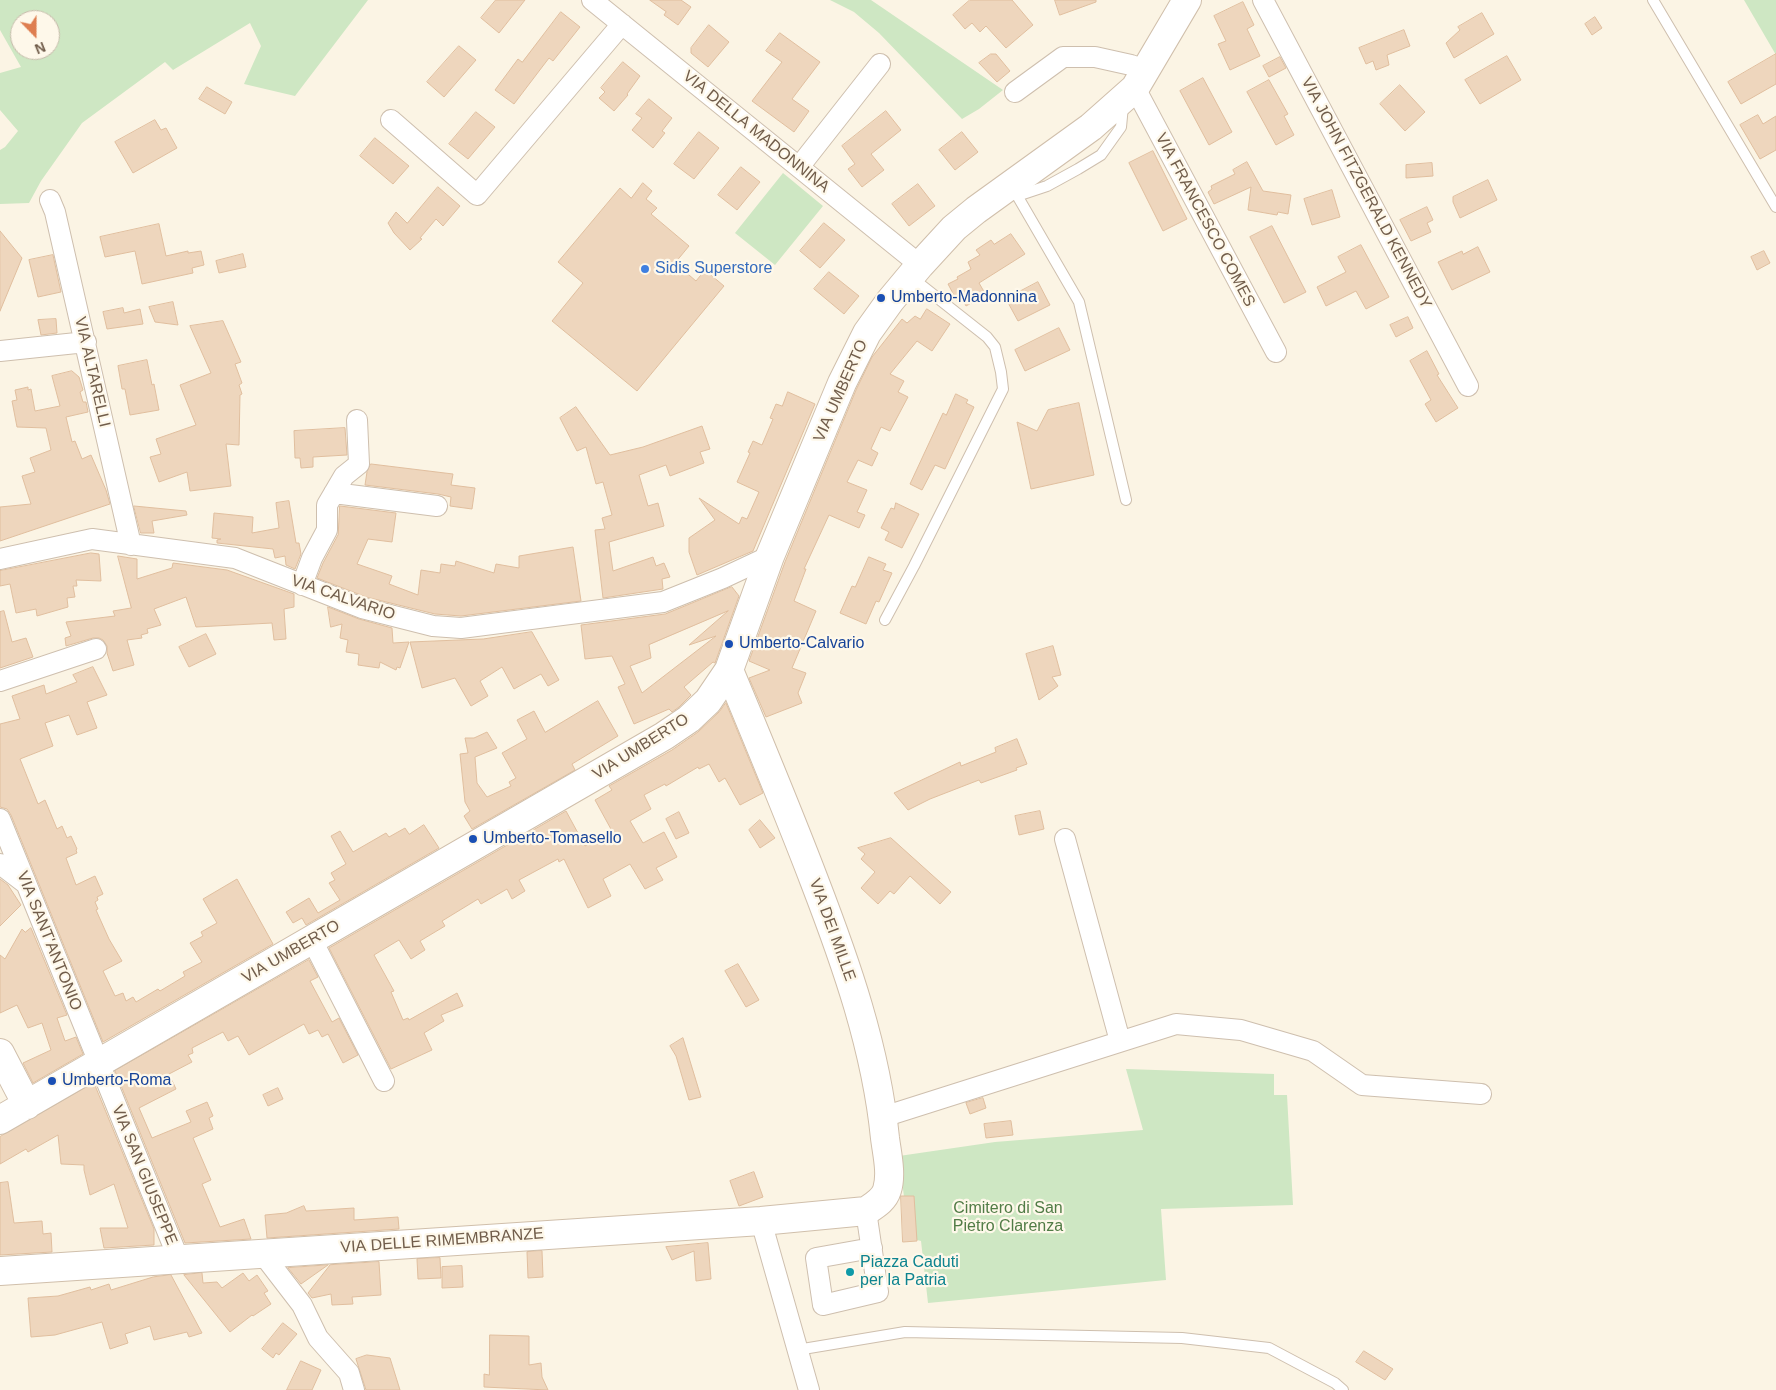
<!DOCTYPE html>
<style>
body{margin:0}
#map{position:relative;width:1776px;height:1390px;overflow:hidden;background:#fbf4e4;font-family:Helvetica,sans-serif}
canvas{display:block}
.north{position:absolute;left:10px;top:10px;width:50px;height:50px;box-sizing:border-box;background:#fef8ea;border:1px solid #c6baaa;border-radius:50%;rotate:158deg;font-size:14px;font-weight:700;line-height:20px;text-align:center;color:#715d4b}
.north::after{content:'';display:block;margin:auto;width:18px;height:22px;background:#de7e50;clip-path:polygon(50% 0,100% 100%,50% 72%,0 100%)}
</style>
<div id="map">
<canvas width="1776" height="1390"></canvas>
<div class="north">N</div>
</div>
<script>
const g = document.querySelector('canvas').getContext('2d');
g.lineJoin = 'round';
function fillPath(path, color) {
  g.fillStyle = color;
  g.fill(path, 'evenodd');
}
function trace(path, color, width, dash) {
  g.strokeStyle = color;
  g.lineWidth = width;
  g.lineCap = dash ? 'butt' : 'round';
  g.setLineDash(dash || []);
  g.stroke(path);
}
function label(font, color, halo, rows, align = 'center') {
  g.font = font + ' Helvetica,sans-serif';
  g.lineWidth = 4.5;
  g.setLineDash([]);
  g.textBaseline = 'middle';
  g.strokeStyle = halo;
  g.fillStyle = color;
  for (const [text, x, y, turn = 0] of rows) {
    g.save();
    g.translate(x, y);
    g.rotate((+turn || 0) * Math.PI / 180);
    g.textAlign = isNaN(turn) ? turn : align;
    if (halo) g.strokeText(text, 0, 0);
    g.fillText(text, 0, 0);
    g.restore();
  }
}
const green = new Path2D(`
 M0,0H368L295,96L244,84L261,46L250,23L173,70L165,62L82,123L41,181L29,203L0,204V150L5,147L18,131L0,110V73L21,67L0,30ZM20,20H50V50H20Z
 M830,0H871L1003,90L979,109L962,119L879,33L854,12Z
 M1744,0H1776V55Z
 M783,173L823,206L775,265L735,233Z
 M1126,1069L1274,1074V1095H1287L1293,1205L1161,1209L1166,1280L928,1303L921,1241L909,1238L899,1156L995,1142L1143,1130Z`);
const building = new Path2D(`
 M496,0H525L499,33L481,18Z
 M650,0H681L691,7L678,25L664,15L666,12Z
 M970,0H1012L1033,25L1006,48L986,26L980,32L972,23L965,29L953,15Z
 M1055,0H1096V2L1060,15Z
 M1243,2L1254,25L1247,29L1260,56L1230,70L1218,44L1226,41L1214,16Z
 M561,12L580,27L553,61L549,58L514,104L495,90L518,59L522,62Z
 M1482,13L1494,34L1454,58L1446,43L1460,30L1458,27Z
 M1595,17L1602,28L1592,35L1585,24Z
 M709,25L729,42L708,67L691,53V48Z
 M1404,30L1410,46L1387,55L1389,65L1376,70L1373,61L1366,64L1359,48Z
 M780,33L820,62L792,99L809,111L794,132L752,101L782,62L766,51Z
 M459,46L476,60L444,97L427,82Z
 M991,54H996L1010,71L997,82L979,63Z
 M1776,54V84L1741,104L1728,82Z
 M1507,56L1521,80L1480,104L1465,80Z
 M1280,57L1286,68L1269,77L1263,66Z
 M623,62L640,76L627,94L628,95L614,111L599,98L605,92L601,88Z
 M1203,78L1232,132L1209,145L1180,91Z
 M1269,80L1288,114L1284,116L1294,135L1276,145L1247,92Z
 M1400,85L1425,112L1405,131L1380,104Z
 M207,87L232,102L225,114L199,99Z
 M649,99L672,118L662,131L665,133L653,148L632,130L642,118L636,114Z
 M886,111L901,130L871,154L884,170L862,187L848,169L855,164L842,146Z
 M476,112L495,127L468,159L449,144Z
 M1758,115L1763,124L1776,116V150L1760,159L1740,125Z
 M155,120L161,130L166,128L177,148L133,173L115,142Z
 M699,132L719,148L694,179L674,164Z
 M962,132L978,152L955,170L939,150Z
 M375,138L409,166L393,184L360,156Z
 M1153,151L1187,219L1163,231L1129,163Z
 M1247,162L1263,191L1291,195L1288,214L1278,212L1277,215L1248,210L1251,187L1214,204L1208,192L1212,189L1211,186L1235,174L1233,170Z
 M1432,163L1433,176L1406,178V165Z
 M741,167L760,182L737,210L718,195Z
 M1488,180L1497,200L1460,218L1453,202V197Z
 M643,183L652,191L646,199L657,208L651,214L689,246L675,263L696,281L705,270L724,286L637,391L552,321L583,283L558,262L620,188L631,198Z
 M918,184L935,206L909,226L892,204Z
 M438,187L460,206L443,226L436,219L420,238L422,239L410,250L394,233L388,223L396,212L407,223Z
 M1332,190L1340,217L1312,225L1304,199Z
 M1427,207L1433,220L1427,223L1431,232L1411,241L1400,220Z
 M824,223L845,240L820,268L800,251Z
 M159,224L166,256L188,251V253L201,251L204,265L192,268L193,273L142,284L135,251L105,257L100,237Z
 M1272,226L1306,292L1284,303L1250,237Z
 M0,231L22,258L0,311Z
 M1011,234L1025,254L979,283L986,295L966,306L962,298L957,301L948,284L958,279L957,277L971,269L968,262L980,255L976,250L991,240L994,244Z
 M1361,245L1389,297L1366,309L1356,291L1326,306L1317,287L1346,272L1338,257Z
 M1478,247L1490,272L1452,290L1438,262L1462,251L1463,254Z
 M1764,251L1770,263L1757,270L1751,257Z
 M243,254L246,267L219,273L216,261Z
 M53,255L61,292L38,297L29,260Z
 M829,272L859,296L844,314L814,289Z
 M1038,282L1050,305L1018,321L1006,299Z
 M173,302L178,325L155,322L149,307Z
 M123,308L124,313L140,309L143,324L107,329L103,312Z
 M927,309L950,324L932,351L917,341L890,374L904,381L898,392L908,397L890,431L881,427L871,449L878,453L872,466L858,460L847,482L867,490L857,512L865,515L859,528L829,515L804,569H806L794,601L816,611L792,668L806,673L798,693L802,703L766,717L749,678L770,670L749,661L785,562L856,390L872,357L902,319L907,323L915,316L920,319Z
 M1408,317L1413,328L1396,337L1390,325Z
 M56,319L57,333L41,335L38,320Z
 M223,321L241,362L235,364L242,383L239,385L242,394L240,395L239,445L226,444L231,486L190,491L187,472L159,482L150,457L161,454L156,439L196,425L180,385L211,373L190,326Z
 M1059,328L1070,350L1025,371L1015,350Z
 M1427,351L1439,374L1437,375L1458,408L1436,422L1425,404L1431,400L1410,361Z
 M147,360L152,385L154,384L159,410L130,415L125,389H122L118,366Z
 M72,371L79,377L83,390L80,392L83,402H86L88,412L66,417L72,442L75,441L82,459L91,455L106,490L110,504L0,541V507L31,504L22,476L35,472L30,458L51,450L46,428L17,427L12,401L17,400L15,390L28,387V390L31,389L35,411L60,406L52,376Z
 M788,392L815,404L753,551L697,575L689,552V538L715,520L699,498L739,524L742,517L747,519L759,492L737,482L750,453L748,452L753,441L762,445L773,419L770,418L776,404L782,406Z
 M956,394L968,400L966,403L974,407L945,469L935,465L922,490L910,484L943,413L946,415Z
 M1079,403L1094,475L1031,489L1017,422L1037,431L1048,410Z
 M576,407L610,455L643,447L702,426L710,449L700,452L704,463L670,476L666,465L639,475L648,506L658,503L664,526L609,542L613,571L653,557L656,566L664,563L670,577L662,579L663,589L603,598L595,530L605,529L602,518L612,515L603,482L596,484L586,447L577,451L560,418Z
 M345,428L347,455L313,457V467L301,468L300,458H295L294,431Z
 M371,464L453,474L451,485L475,488L472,509L450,506L451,497L438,494L365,485L367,472Z
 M289,501L296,543H299L301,554L295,569L286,565L285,556L275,558L273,549L217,543V540L221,539L212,538L214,513L253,517L252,533L279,528L276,503Z
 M896,503L919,514L902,548L885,540L889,532L881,528L891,508L894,509Z
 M134,506L186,511L187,515L152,521L154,533H141Z
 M340,506L396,513L392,542L368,539L357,564L392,576L389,584L418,595L421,570L440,573L441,564L455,566L456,561L494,573L496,564L519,568V556L573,547L581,601L461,616L435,614L366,597L317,578L323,563L338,535Z
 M91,553L99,554L101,581L76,580L77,586H73L75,597L67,598L68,607L37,616L36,609L16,613L10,584L0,586V571Z
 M118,556L137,559V579L172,568L173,563L227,570L294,594V607L284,609L286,639L274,640L272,623L196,627L186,597L154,609L161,625L147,629L148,633L141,635L142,638L127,640L134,665L113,671L107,653V646L103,640L99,638H93L66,646L65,638L71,636L66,622L115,616L113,611L131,608Z
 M869,557L886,564L883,570L892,573L879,602L876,601L866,624L840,613L852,586L855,587Z
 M732,587L739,596L715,663L713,662L684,687L691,695L679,707L672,712L669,709L634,724L618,687L625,684L612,656L585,659L581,625L665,614ZM728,611L689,645L716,636L642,693L630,666L651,658L649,645Z
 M328,607L359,619L392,628L393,643L409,642L400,668L397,667L396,670L380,662L379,668L358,665L359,654L346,652L348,640L340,638L342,624L331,627Z
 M4,611L12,642L26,638L33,657L0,668V612Z
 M532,632L559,680L548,686L541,674L514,689L502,667L480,681L488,696L471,706L455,678L422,688L410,642L483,639Z
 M206,634L216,654L189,667L179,647Z
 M1053,646L1061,675L1052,677L1058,686L1039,700L1026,654Z
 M93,667L107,695L87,702L97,728L77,735L69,715L45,723L53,746L20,759L38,804L45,800L57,829L62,826L67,838L71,836L77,849L76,850L77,853L66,858L76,885L95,876L103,894L97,897L98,900L95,902L98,909L96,910L109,939L122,961L103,971L115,996L123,993L126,1001L133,997L136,1002L158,989L160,991L185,976L183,972L202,962L190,943L203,936L201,932L217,923L203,899L237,879L273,944L103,1042L11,815L7,809L0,807V724L20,719L12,696L44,685L46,694L77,682L73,675Z
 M598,701L618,736L572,764L575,770L472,829L464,816L470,811L465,802L460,754L468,753L465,738H474L487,732L497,748L475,757L477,783L487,797L511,786L509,782L516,778L502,753L527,739L517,720L534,711L545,732Z
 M726,703L763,793L740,805L725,778L719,782L709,764L699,769L698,767L666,786L665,784L644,795L651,809L630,821L643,843L664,832L677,857L656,868L663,880L645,889L630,864L603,879L611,896L588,908L564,859L559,862L558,859L519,880L525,891L512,899L507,889L481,904L478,899L442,921L445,926L420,941L425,950L411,959L399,940L374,955L394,991L391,992L403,1020L408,1018L409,1020L457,993L463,1006L441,1015L444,1021L424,1033L432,1050L391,1069L329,948L566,811L585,846L612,831L595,800L612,790L609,786L672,750L698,732L719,712Z
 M1017,739L1027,764L1016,768L1017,770L981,783L979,780L930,799L908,810L894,793L960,762L961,766L996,752L995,748Z
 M1040,811L1044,829L1019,835L1015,816Z
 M679,812L689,833L676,839L666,819Z
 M760,820L775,838L760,848L749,830Z
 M424,825L439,848L306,925L302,918L293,923L286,912L309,898L318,913L340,900L329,883L335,880L331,873L346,864L331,836L340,831L353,852L386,833L389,837L405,828L409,834Z
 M891,838L951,892L940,904L910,876L894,894L890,891L878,904L861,888L875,872L861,859L865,854L858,848Z
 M0,879L8,885L21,905L0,926Z
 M31,928L67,1015L57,1018L65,1041L76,1037L83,1054L33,1083L23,1063L51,1050L42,1023L28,1028L17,1005L0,1013V955L5,959L22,929L25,932Z
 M309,960L318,977L310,981L332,1022L339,1018L358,1055L343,1063L328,1034L322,1037L318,1030L309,1034L304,1024L249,1055L238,1036L228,1041L223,1032L192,1048L193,1053L188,1055L192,1062L169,1074L176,1089L139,1108L152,1138L191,1122L186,1111L207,1102L213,1116L209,1118L213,1129L193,1138L211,1180L202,1184L220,1227L244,1219L251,1239L185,1243L115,1071Z
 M738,964L759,1000L746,1007L725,971Z
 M683,1038L701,1097L689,1100L676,1056L670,1046Z
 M94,1083L154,1229V1245L104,1248L100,1228H128L114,1184L90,1195L84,1170V1165L61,1164L58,1135L28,1152L26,1149L0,1164V1137Z
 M278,1088L283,1099L268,1106L263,1095Z
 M983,1098L986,1108L970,1114L966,1103Z
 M1011,1121L1013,1135L986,1138L984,1124Z
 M754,1172L763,1197L739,1206L730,1181Z
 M8,1182L14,1223L42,1221L43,1234L51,1233L52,1252L0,1255V1183Z
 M901,1196H914L917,1241L903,1242Z
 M304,1206L306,1211L354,1208V1220L398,1217L399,1229L267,1238L265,1215L286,1213Z
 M708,1243L711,1279L696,1281L694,1251L672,1260L666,1247Z
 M542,1251L543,1277L528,1278L527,1252Z
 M440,1258L441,1278L418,1279L417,1259Z
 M379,1262L381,1295L352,1297L353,1304L332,1305L331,1294L312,1298L308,1293L330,1265Z
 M328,1265L301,1284L288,1268Z
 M462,1266L463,1287L442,1288V1267Z
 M202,1273L203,1283L217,1282L222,1288L243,1273L249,1281L257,1275L268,1291L264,1293L271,1304L253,1316L252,1315L230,1332L184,1275Z
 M171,1275L202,1333L189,1337L187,1332L154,1340L150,1326L125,1334L128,1343L110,1349L102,1322L55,1335L31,1337L28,1298L58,1296L90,1287L91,1290L109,1284L111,1290L153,1277Z
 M283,1323L297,1334L279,1355L276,1353L273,1358L262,1349Z
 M490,1335L529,1336V1365L541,1363L542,1377L548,1390L484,1387V1374L489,1375Z
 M1364,1351L1393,1369L1385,1380L1356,1362Z
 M367,1355L390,1358L400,1390H366L356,1359Z
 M301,1361L321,1370L312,1390H287Z`);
const lane = new Path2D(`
 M1653,0L1776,207
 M1011,185L1079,302L1126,500
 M1017,196L1047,186L1078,169L1101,155L1121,127L1123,106
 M885,620L914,566L1003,389L1001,372L995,347L987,337L911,277
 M797,1350L905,1332L1182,1338L1269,1348L1335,1383L1343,1390`);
const street = new Path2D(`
 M592,0L920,265
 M1263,0L1468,386
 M1135,88L1276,352
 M1015,92L1063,57H1095L1131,65L1145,70
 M391,120L477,195L622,24
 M799,167L880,64
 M50,200L55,212L131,545
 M0,351L86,342
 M334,493L437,506
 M0,559L92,539L235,558L362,608L433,626L461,628L663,602L723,578L770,556
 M302,585L312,558L327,530V505L344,476L359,464L357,420
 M0,681L96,649
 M0,819L179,1260
 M1065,839L1120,1041
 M0,864L25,883
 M312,940L384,1081
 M883,1117L1176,1024L1241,1030L1313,1051L1362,1085L1481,1094
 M866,1211L878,1292L823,1305L816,1258L872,1248
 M761,1221L809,1390
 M262,1253L302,1305L318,1338L349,1373L354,1390`);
const secondary = new Path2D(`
 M0,1053L27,1105
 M0,1120L664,736L689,719L708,701L729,670L770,556L842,383L867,333L890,301L920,265L954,228L976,210L1091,127L1135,88L1187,0
 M0,1271L761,1221L866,1211C875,1205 884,1200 887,1190C892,1174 887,1154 885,1138C876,1048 846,963 814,880C787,809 758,740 729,670`);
const markers = [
 [645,269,5,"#3f7fe0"],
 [881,298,5,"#1a4fb4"],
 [729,644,5,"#1a4fb4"],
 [473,839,5,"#1a4fb4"],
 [52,1081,5,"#1a4fb4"],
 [850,1272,5,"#0f9aa8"]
];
const streetNames = [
 ["VIA DELLA MADONNINA",756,132,39],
 ["VIA JOHN FITZGERALD KENNEDY",1366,193,62],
 ["VIA FRANCESCO COMES",1205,220,62],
 ["VIA ALTARELLI",92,372,77],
 ["VIA UMBERTO",841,391,-66],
 ["VIA CALVARIO",343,598,19],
 ["VIA UMBERTO",641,747,-32],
 ["VIA DEI MILLE",832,930,70],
 ["VIA SANT'ANTONIO",49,941,68],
 ["VIA UMBERTO",291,952,-30],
 ["VIA SAN GIUSEPPE",144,1175,68],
 ["VIA DELLE RIMEMBRANZE",442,1241,-4]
];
const shopNames = [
 ["Sidis Superstore",655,269]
];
const transitNames = [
 ["Umberto-Madonnina",891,298],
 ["Umberto-Calvario",739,644],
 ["Umberto-Tomasello",483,839],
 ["Umberto-Roma",62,1081]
];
const parkNames = [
 ["Cimitero di San",1008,1209],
 ["Pietro Clarenza",1008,1227]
];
const cultureNames = [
 ["Piazza Caduti",860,1263],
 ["per la Patria",860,1281]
];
fillPath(green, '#cee7c3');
fillPath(building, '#eed6bd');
trace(building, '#e0be9e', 1);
trace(lane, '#cebfae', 12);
trace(street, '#cebfae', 22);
trace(secondary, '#d0bfab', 30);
trace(lane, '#fff', 10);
trace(street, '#fff', 20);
trace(secondary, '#fff', 28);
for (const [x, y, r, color] of markers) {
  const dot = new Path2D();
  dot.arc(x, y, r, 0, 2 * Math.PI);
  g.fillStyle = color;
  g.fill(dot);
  trace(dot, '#fef8ea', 2);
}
label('16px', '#715d4b', '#fef8ea', streetNames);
label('16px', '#366cbe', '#fef8ea', shopNames, 'left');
label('16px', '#164399', '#fef8ea', transitNames, 'left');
label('16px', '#517c46', '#fef8ea', parkNames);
label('16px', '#0d838f', '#fef8ea', cultureNames, 'left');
</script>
